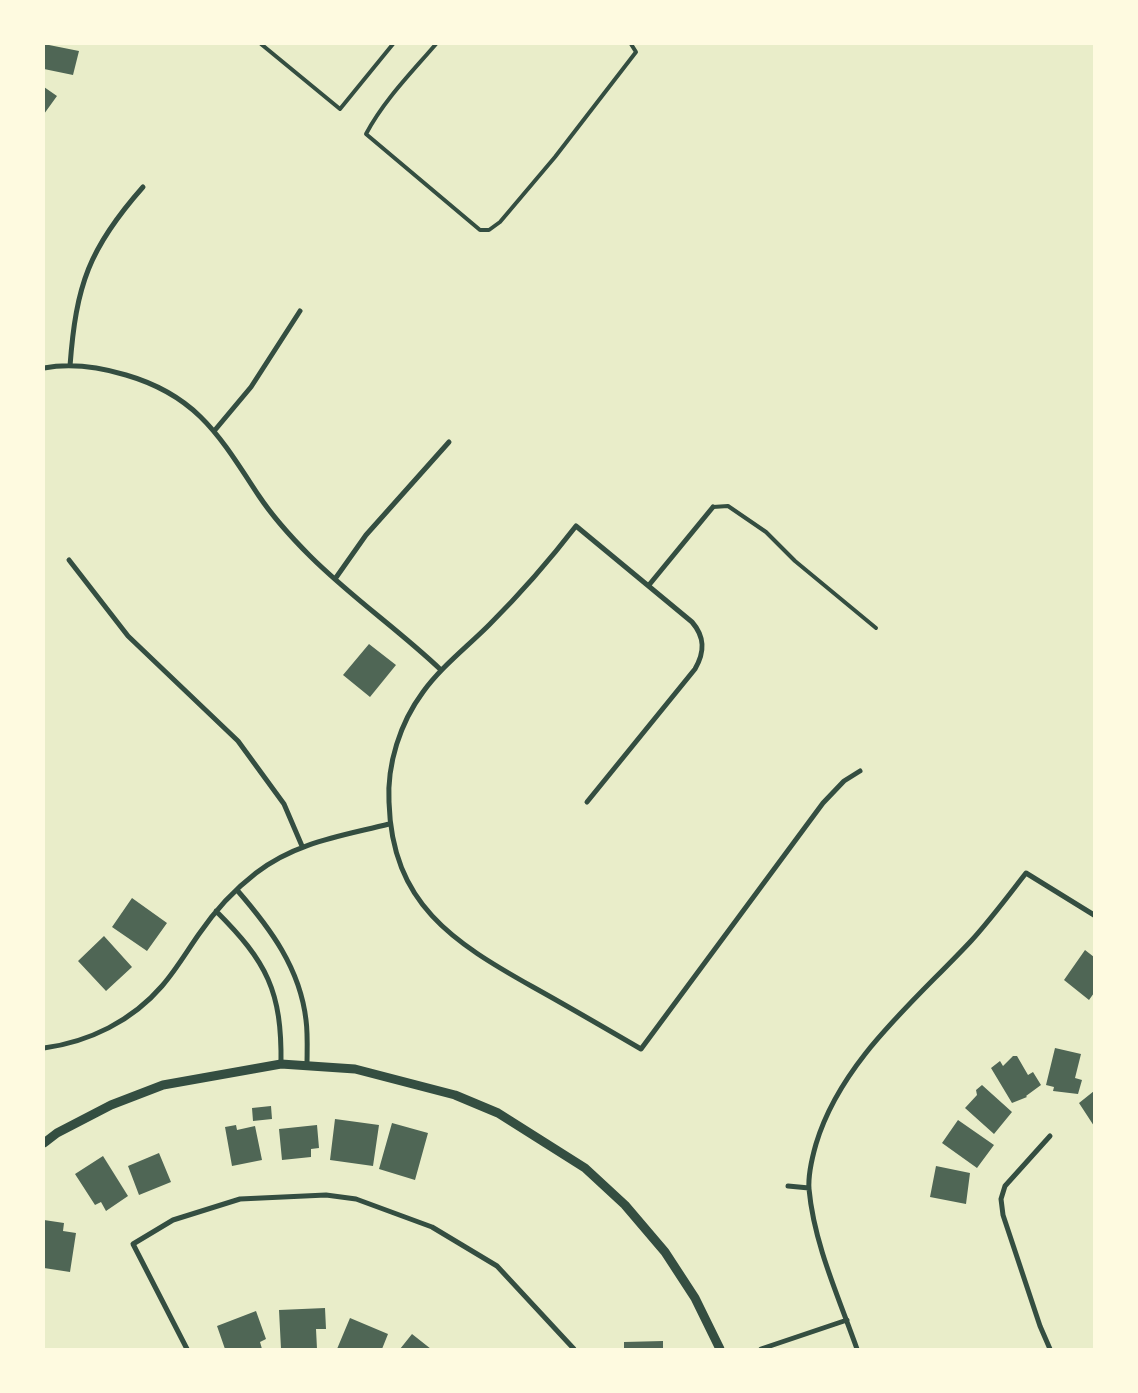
<!DOCTYPE html>
<style>
body{margin:0}
#map{position:relative;width:1138px;height:1393px;overflow:hidden;background:#e9edc9;font-family:Commissioner,sans-serif}
canvas{display:block}
.frame{position:absolute;inset:0;border:45px solid #fefae0;pointer-events:none}
</style>
<div id="map">
<canvas width="1138" height="1393"></canvas>
<div class="frame"></div>
</div>
<script>
const g = document.querySelector('canvas').getContext('2d');
g.lineJoin = 'round';
function fillPath(path, color) {
  g.fillStyle = color;
  g.fill(path, 'evenodd');
}
function trace(path, color, width, dash) {
  g.strokeStyle = color;
  g.lineWidth = width;
  g.lineCap = dash ? 'butt' : 'round';
  g.setLineDash(dash || []);
  g.stroke(path);
}
const building = new Path2D(`
 M44,44L79,51L73,75L44,69Z
 M44,87L57,96L44,114Z
 M369,644L396,665L370,697L343,675Z
 M132,898L167,923L147,951L112,927Z
 M104,936L132,967L106,991L78,961Z
 M1085,950L1094,957V993L1089,1000L1064,980Z
 M1055,1048L1081,1054L1075,1078L1082,1080L1078,1094L1053,1091L1054,1087L1046,1085Z
 M1013,1056H1017L1028,1075L1033,1072L1041,1085L1026,1096L1027,1097L1012,1103L991,1068L1000,1061L1003,1066Z
 M982,1085L1012,1112L994,1134L965,1108L977,1095L976,1090Z
 M1094,1091V1126L1079,1103Z
 M271,1106L272,1119L253,1121L252,1108Z
 M335,1119L379,1125L373,1166L330,1160Z
 M958,1120L994,1145L977,1168L942,1143Z
 M392,1123L428,1133L415,1180L379,1169Z
 M236,1125L237,1130L255,1126L262,1160L232,1166L225,1127Z
 M317,1125L319,1148L311,1149V1157L282,1160L279,1129Z
 M159,1153L171,1182L139,1195L128,1166Z
 M103,1156L128,1196L106,1211L101,1202L95,1205L75,1174Z
 M936,1166L970,1173L966,1204L930,1197Z
 M44,1220L64,1223L63,1231L76,1233L70,1272L44,1268Z
 M325,1308L326,1329H316L317,1349H281L279,1310Z
 M256,1311L266,1339L260,1342L262,1349H225L217,1326Z
 M350,1318L388,1334L382,1349H337Z
 M412,1334L431,1349H400Z
 M663,1341V1349H624V1342Z`);
const service = new Path2D(`
 M261,44L340,109L393,44
 M436,44C412,72 384,100 366,134L480,230H489L500,222L555,157L636,52L631,44
 M713,507L728,506L766,532L795,561L876,628`);
const minor = new Path2D(`
 M70,366C76,285 89,248 143,187
 M44,368C71,363 99,367 126,375C198,396 220,437 259,496C273,517 292,538 310,556C351,597 399,630 441,670
 M215,430L251,387L300,311
 M69,560L128,636L238,741L284,804L302,846
 M335,579L366,535L449,442
 M649,585L713,507
 M587,802L695,669C705,652 705,637 692,622L576,526C549,561 520,594 489,625C467,647 441,667 423,692C400,723 387,764 389,802C392,904 453,942 533,987C569,1007 605,1028 641,1049L823,803L844,781L860,771
 M237,890C270,928 300,968 306,1020C308,1035 307,1051 307,1066
 M216,911C267,962 282,991 281,1064
 M44,1048C89,1042 132,1021 162,986C176,970 187,951 199,934C214,912 234,890 256,873C296,842 342,836 389,824
 M1050,1136L1005,1186L1001,1199L1003,1215L1040,1326L1050,1349
 M788,1186L809,1188
 M187,1349L133,1244L173,1220L240,1199L326,1195L356,1199L432,1227L497,1266L574,1349
 M761,1349L847,1320
 M857,1349C839,1298 814,1244 809,1189C808,1175 812,1158 816,1144C841,1061 914,1002 971,941C991,919 1008,896 1026,873L1094,915`);
const tertiary = new Path2D(`
 M44,1143L57,1133L111,1105L163,1085L281,1064L355,1069L455,1095L498,1113L585,1168L625,1205L665,1252L695,1298L720,1349`);
fillPath(building, '#4f6655');
trace(service, '#344e41', 4);
trace(minor, '#344e41', 5);
trace(tertiary, '#344e41', 9);
</script>
